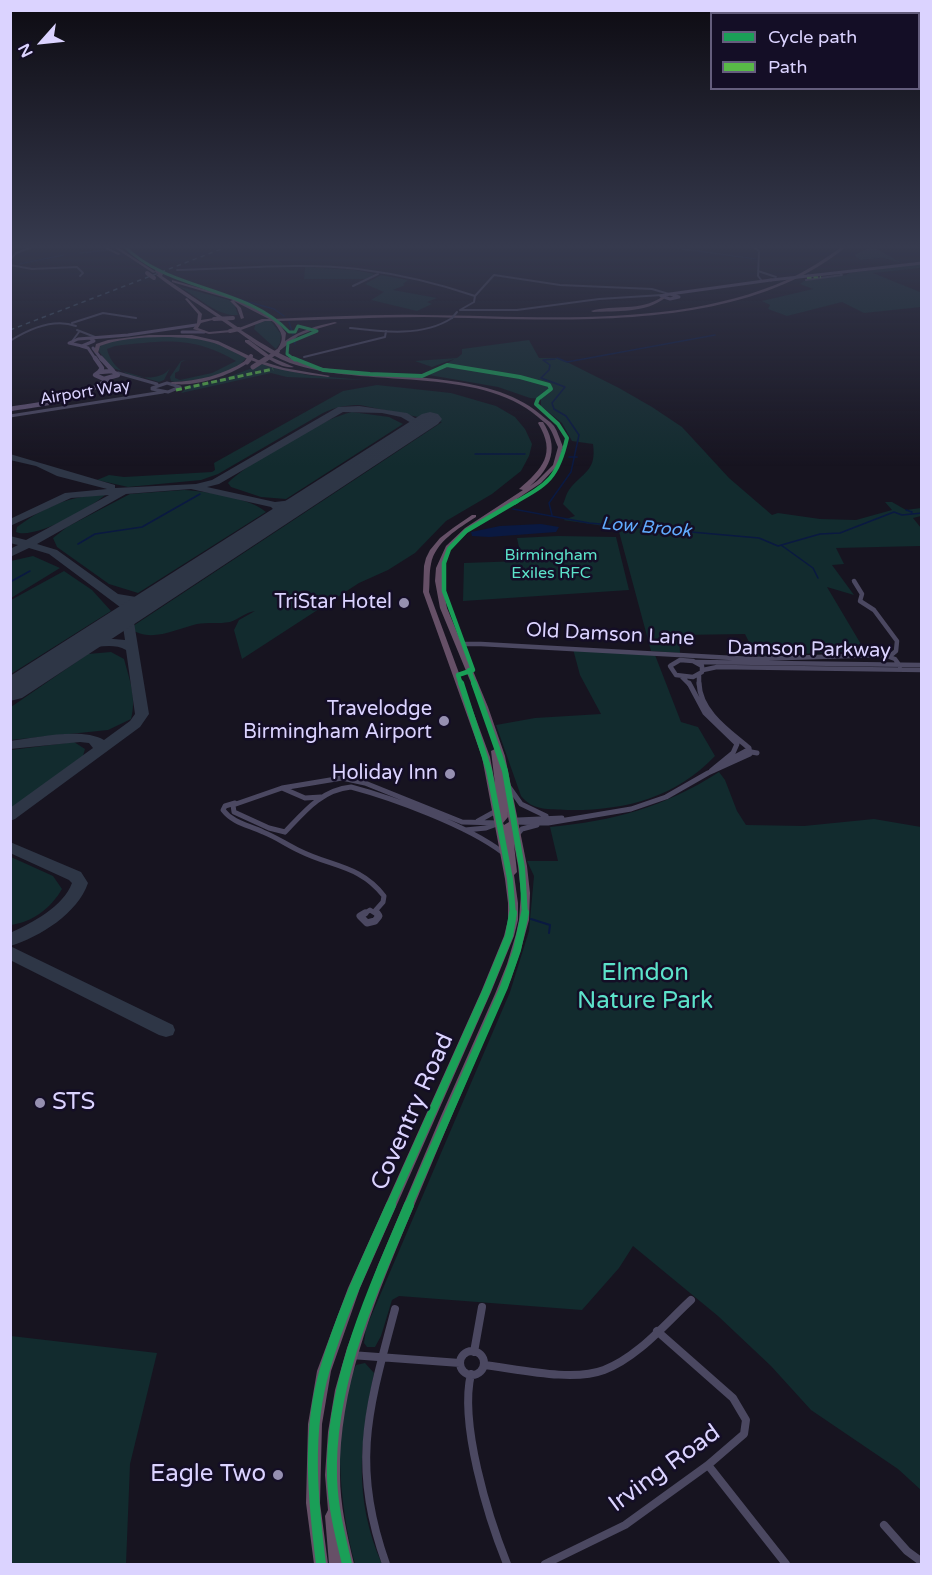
<!DOCTYPE html>
<style>
body{margin:0}
#map{position:relative;width:932px;height:1575px;overflow:hidden;background:#171420;font-family:"Varela Round",sans-serif}
canvas{display:block}
.frame{position:absolute;inset:0;border:12px solid #dbd3ff;pointer-events:none}
.legend{position:absolute;left:710px;top:12px;width:210px;height:78px;box-sizing:border-box;background:#140e26;border:2px solid #645d7d;margin:0;padding:8px 10px;list-style:none;font-size:18px;color:#dbd3ff}
.legend li{display:flex;align-items:center;gap:12px;height:30px}
.legend b{width:30px;border:2px solid #645d7d}
.north{position:absolute;left:12px;top:12px;width:60px;height:60px;-webkit-text-stroke:4px #140e26;paint-order:stroke;rotate:243deg;font-size:16px;font-weight:700;line-height:24px;text-align:center;color:#dbd3ff}
.north::after{content:'';display:block;margin:auto;width:21px;height:27px;background:#dbd3ff;clip-path:polygon(50% 0,100% 100%,50% 72%,0 100%)}
</style>
<div id="map">
<canvas width="932" height="1575"></canvas>
<div class="frame"></div>
<ul class="legend">
<li><b style="height:8px;background:#1a9f57"></b>Cycle path</li>
<li><b style="height:8px;background:#58b947"></b>Path</li>
</ul>
<div class="north">N</div>
</div>
<script>
const g = document.querySelector('canvas').getContext('2d');
g.lineJoin = 'round';
function fillPath(path, color) {
  g.fillStyle = color;
  g.fill(path, 'evenodd');
}
function trace(path, color, width, dash) {
  g.strokeStyle = color;
  g.lineWidth = width;
  g.lineCap = dash ? 'butt' : 'round';
  g.setLineDash(dash || []);
  g.stroke(path);
}
function label(font, color, halo, rows, align = 'center') {
  g.font = font + ' "Varela Round",sans-serif';
  g.lineWidth = 5;
  g.setLineDash([]);
  g.textBaseline = 'middle';
  g.strokeStyle = halo;
  g.fillStyle = color;
  for (const [text, x, y, turn = 0] of rows) {
    g.save();
    g.translate(x, y);
    g.rotate((+turn || 0) * Math.PI / 180);
    g.textAlign = isNaN(turn) ? turn : align;
    if (halo) g.strokeText(text, 0, 0);
    g.fillText(text, 0, 0);
    g.restore();
  }
}
const green = new Path2D(`
 M872,247L875,248L902,263L882,258L860,260L854,255Z
 M921,264V268L873,273L920,292L921,307L864,313L842,302L787,316L768,309L770,305L762,301L813,289L800,284L804,281L846,275L849,273Z
 M305,267L355,270L374,274L368,279H304Z
 M381,275L408,280L403,284L405,285L393,290L437,298L427,302L432,304L417,311L371,300L384,292L365,284Z
 M177,286L229,300L235,306L238,315C216,317 196,294 177,286Z
 M270,320L281,334L280,343L276,349L254,329L256,323Z
 M183,335L216,343L246,358C231,377 198,380 175,382L171,381L170,377L181,361L186,360L181,362L179,371L175,373V378L180,380L212,373L236,361C191,335 164,341 115,346L107,349C108,354 112,362 116,366C127,379 161,383 170,368L164,380L159,382L112,368L97,349C110,334 163,336 183,335Z
 M529,340L539,358H559L619,388L652,407L682,427L729,478L772,515L778,513L820,519L856,520L892,510L885,502H892L906,510L921,508V516L913,518L921,528V546L836,548L844,564L832,565L854,595L827,587L865,651L756,656L745,634L679,635L680,653L651,651L618,528L563,520L575,516L563,504C565,500 566,494 569,490C582,472 597,472 593,444L572,441L562,423L541,406V399L530,398L498,387L429,375L454,359L432,367L415,361L457,358L462,354V349Z
 M263,364L307,375L363,380L287,377L271,373L181,393L188,386L223,379Z
 M377,385L451,393L496,406L515,417L525,429L532,444L529,456L521,471L492,494L446,521L415,553L388,570L359,583L242,659L234,630L239,620L255,611C246,612 239,619 230,622C219,624 207,622 197,624C176,629 149,644 130,628L442,422L360,405C347,405 335,407 323,413L218,474L201,480L128,487L97,480L109,475L124,477L212,472L215,470L214,463L343,391Z
 M352,412L389,417L403,424L286,499L261,497L231,487L228,483C249,462 323,418 352,412Z
 M184,490C206,491 250,498 266,512L138,593L109,584L57,547L53,538L67,527L130,494Z
 M105,495C91,508 34,540 16,532L17,527C42,508 73,494 105,495Z
 M558,536L616,537L629,590L463,601L464,563L522,561L517,538Z
 M33,556L60,568L11,598V561Z
 M64,571L92,590L111,611L11,674V600Z
 M573,649L655,655L681,722L698,727L715,756C675,798 624,811 567,810C549,809 533,811 521,796L496,725L535,718L601,714L580,675Z
 M111,652L124,659C129,678 137,698 131,719L108,730L11,740V707L88,654Z
 M74,742L85,749L83,756L11,809V750Z
 M719,772L725,780L737,811L746,825L804,826L874,819L921,827V1490L898,1469L811,1410L771,1366L718,1316L633,1246L619,1268L582,1310L399,1296L392,1300L381,1336L375,1347H367L364,1343L366,1328L510,992L529,931L534,876L527,861H558L550,827C613,821 665,807 719,772Z
 M11,857L53,876L62,889C51,908 33,922 11,925Z
 M11,1336L157,1353L130,1464L126,1564H11Z
 M365,1363L374,1373C360,1442 353,1498 382,1564H355C340,1509 330,1418 356,1365Z`);
const water = new Path2D(`
 M541,524L559,527L556,532L489,537L472,536L471,532L500,526Z`);
const streamFar1 = new Path2D(`
 M661,246L756,259
 M126,248L134,247
 M80,253L109,250
 M19,264L64,255
 M241,300L274,309L284,316
 M289,322L293,335
 M294,341L295,344
 M557,358L567,362L715,335
 M475,454H525
 M569,457H577
 M513,509L589,523L759,538L778,546L820,534L840,533L894,512L902,515L922,513
 M906,510L912,512L911,514
 M552,515L549,503L571,472L579,435L566,416L554,409L552,403L565,387L541,378L549,370L550,365L543,360L555,359
 M78,544L95,534L142,527L200,494
 M781,545L813,568L818,578
 M10,582L30,571`);
const stream = new Path2D(`
 M531,919L550,925L549,933`);
const taxiway = new Path2D(`
 M359,406L407,413L423,423L415,431L410,428L413,424L401,417L382,413L343,412L219,484L207,487L275,502L310,498V502L285,508L287,511L284,518H276V512L271,507L191,489L126,494L37,544L57,550L118,594L136,597L158,591L164,595L140,604H131L149,714L140,727L15,819L10,821V808L93,748L89,743L80,742L10,749V741C36,738 81,727 104,740L130,721L135,714L126,650C109,640 86,653 76,645L77,642L102,638L125,640L120,607L49,554L29,548L10,557V549L18,545L10,543V536L26,540L109,495L71,498L10,526V519L65,493L107,489L57,476L36,466L10,460V454L115,485V488L196,484L212,480L338,407Z
 M10,842L81,872L88,883C78,913 40,937 10,946V933C32,923 63,907 72,883L69,880L10,853Z
 M10,946L173,1025L175,1030L173,1035L166,1037L159,1035L10,960Z`);
const runway = new Path2D(`
 M430,412L438,414L442,419L438,424L22,698L10,701V676L422,414Z`);
const minorFar5 = new Path2D(`
 M753,246L759,251L758,276L762,281
 M10,260L16,253L36,246
 M10,265L32,269L77,267L83,273L80,276
 M177,270C235,269 300,262 358,269C397,274 437,283 475,296
 M758,271L776,277
 M806,280L842,275L839,272
 M353,286L378,274
 M460,310L474,302L475,296L494,275L560,285L652,289L669,294
 M461,310H517L599,299L662,295
 M72,323L103,313L136,318
 M350,328C383,332 423,337 452,318
 M77,330L95,337
 M73,340L79,332
 M10,341C29,329 53,318 76,326
 M304,357L385,337L386,331`);
const minorFar4 = new Path2D(`
 M118,373L157,384
 M152,388L167,383L180,387L168,392L152,389
 M10,416L163,392`);
const minorFar3 = new Path2D(`
 M854,581L862,594L860,601L874,610L897,641L896,651L890,656
 M459,647L465,644H481L751,659L884,655L895,659L900,666
 M680,660L693,661L702,666V672L693,677L676,675L670,666Z
 M696,662L922,665
 M703,670L717,667L922,670
 M682,677L690,685
 M699,685V675`);
const minorFar2 = new Path2D(`
 M689,683L705,713L737,744L733,753L711,771
 M724,763L746,751L757,753
 M509,787L521,804L546,816
 M282,788L305,798L321,797
 M235,803L225,806L223,810C233,823 248,825 263,832C276,837 287,845 300,851C332,867 360,865 384,896L383,902L375,911
 M518,820L562,818
 M478,821L496,811
 M514,822L548,823L631,809L666,797L708,773L750,754L749,748C729,731 700,712 699,683
 M465,830L486,828L497,824
 M285,832L269,828L234,812L233,805L282,788L342,778L365,783L462,822L499,823
 M285,832C304,812 321,790 351,787C393,798 468,826 502,852
 M517,835L522,829L537,825
 M362,915L370,910L378,915`);
const minorFar1 = new Path2D(`
 M365,913L360,916L367,923L375,921L379,916L377,913`);
const minor = new Path2D(`
 M460 1363a12 12 0 1 1 24 0a12 12 0 1 1-24 0Z
 M474,1352L482,1307
 M351,1355L460,1363
 M484,1365C518,1369 572,1382 604,1370C638,1357 665,1324 691,1300
 M471,1374C459,1423 488,1517 507,1564
 M708,1465L786,1564
 M884,1525L907,1551L922,1562
 M386,1564C350,1464 369,1407 395,1309
 M545,1564L625,1525L708,1465L744,1434L746,1420L733,1398L657,1331`);
const majorFar1 = new Path2D(`
 M808,276L922,263
 M670,294L771,280
 M670,294L679,297L670,299L661,296Z
 M182,332H204
 M91,339L94,341L82,346L69,343L78,339L128,335L196,325
 M81,346L88,348L96,360
 M93,348L102,360`);
const major = new Path2D(`
 M95,358L102,368L99,372
 M101,358L113,371
 M112,371L118,375L104,379L95,375L99,372Z
 M10,409C51,402 75,403 110,378`);
const highway = new Path2D(`
 M100,246H104L121,254L118,255Z
 M112,246H116L156,272L153,273Z
 M843,246H847C740,336 554,319 423,317C375,317 326,320 277,321L286,333L285,341C300,330 317,326 335,322L337,323L313,330L298,336L278,352L276,351C286,338 282,333 273,321H265L241,330C267,347 292,363 323,368C387,380 489,370 540,414C544,418 550,421 554,426C558,432 560,440 563,447L558,465L541,483L469,531L451,548L442,568V581L447,608L488,707L505,756L527,866L530,893L529,920L521,949L511,979C498,1010 484,1040 471,1071C448,1124 426,1177 404,1230C372,1308 339,1389 340,1475C340,1505 347,1534 354,1564H329L325,1516L328,1510L325,1475L328,1432L335,1390L347,1348L378,1265L441,1116L495,994L507,964L516,934L519,920L521,893L518,866L514,844L517,872L514,875L518,903V920L514,936L491,992L360,1288L331,1371L322,1424L320,1503L328,1564H314L306,1503L308,1424L317,1371L348,1288L481,992L504,936L508,920V903L505,879L482,757L423,592L424,566L426,558L430,550L440,538L453,528L472,515H476V517C459,528 435,542 431,564C429,573 430,583 429,592L490,757L495,784L491,751L495,749L481,707L440,608L435,581L436,568L446,546L465,528L523,490L519,489C542,469 557,454 538,423L539,422H543C559,447 552,467 530,486L537,481L553,465L558,447C555,441 553,432 548,426C546,423 541,420 538,417C478,365 364,389 290,363C266,354 245,336 224,322C202,306 177,292 156,275L159,274L239,328L262,319H269L234,301L241,308L244,318L241,319L237,308L230,301L233,300L172,282V280L235,298L272,317L273,319C323,317 373,314 423,315C541,316 679,329 789,279C808,270 826,258 843,246ZM507,811L509,822L504,825L503,823L508,817Z
 M916,246H922V249Z
 M662,297L665,298C646,313 616,311 593,312L591,311C614,304 640,312 662,297Z
 M187,298L202,314L201,320L214,318L216,319L201,323L198,328L209,332L230,330L232,331V332L209,334L193,329L197,323L198,314L185,299Z
 M149,335H192L218,341L258,360L284,368L330,376L328,377C304,374 279,371 256,362C241,357 228,348 214,343C187,334 126,335 100,346L98,353L94,352L96,344L108,340Z
 M245,340H249L273,358L294,367C279,370 258,351 245,342Z
 M245,361L249,362C233,375 190,389 170,383L172,382C199,381 223,375 245,361Z`);
const rail = new Path2D(`
 M10,330L229,246`);
const minorBridge = new Path2D(`
 M452,318L457,312`);
const majorBridge = new Path2D(`
 M771,280L808,276`);
const highwayBridgeFar1 = new Path2D(`
 M157,271L161,274
 M147,273L154,278
 M271,318L275,321
 M214,319L233,318
 M230,331L239,329
 M249,360L251,356
 M265,360L278,351`);
const highwayBridge = new Path2D(`
 M247,362L250,358
 M253,367L267,358`);
const quietFar1 = new Path2D(`
 M807,278L821,277`);
const quiet = new Path2D(`
 M176,390L273,369`);
const cyclewayFar5 = new Path2D(`
 M124,246C170,292 246,286 289,332H295L298,326L317,331L288,343L287,354L295,360`);
const cyclewayFar4 = new Path2D(`
 M293,358L323,370L370,374L422,376L447,365L520,377L549,385L551,389L538,399L536,404L558,424L567,438C558,478 548,484 514,503`);
const cyclewayFar3 = new Path2D(`
 M469,670L475,685
 M461,685L458,675L473,670L444,591V563L449,549L466,531L517,501`);
const cyclewayFar2 = new Path2D(`
 M461,683L489,770L510,879L513,915
 M474,683L505,771L522,868L525,915`);
const cyclewayFar1 = new Path2D(`
 M390,1206L486,992L509,936L513,913
 M408,1206L504,987L517,950L525,913`);
const cycleway = new Path2D(`
 M321,1564C313,1501 306,1432 325,1369C341,1313 367,1259 391,1205
 M347,1564C340,1535 333,1508 332,1478C329,1383 373,1290 409,1205`);
const markers = [
 [404,603,6,"#9690b1"],
 [444,721,6,"#9690b1"],
 [450,774,6,"#9690b1"],
 [40,1103,6,"#9690b1"],
 [278,1475,6,"#9690b1"]
];
const farStreetnames = [
 ["Airport Way",85,393,-9]
];
const farParknames = [
 ["Birmingham",551,556],
 ["Exiles RFC",551,574]
];
const farWaternames = [
 ["Low Brook",646,528,5]
];
const poiNames = [
 ["TriStar Hotel",392,603],
 ["Travelodge",432,710],
 ["Birmingham Airport",432,733],
 ["Holiday Inn",438,774]
];
const streetNames = [
 ["Old Damson Lane",610,635,3],
 ["Damson Parkway",809,650,1]
];
const nearParknames = [
 ["Elmdon",645,974],
 ["Nature Park",645,1002]
];
const nearPoinames = [
 ["STS",52,1103],
 ["Eagle Two",266,1475,"right"]
];
const nearStreetnames = [
 ["Coventry Road",413,1112,-66],
 ["Irving Road",665,1469,-36]
];
fillPath(green, '#122b2e');
fillPath(water, '#0a1941');
trace(streamFar1, '#0a1941', 1.5);
trace(stream, '#0a1941', 2);
fillPath(taxiway, '#2e3646');
fillPath(runway, '#2e3646');
trace(minorFar5, '#4b4861', 2);
trace(minorFar4, '#4b4861', 3);
trace(minorFar3, '#4b4861', 4.5);
trace(minorFar2, '#4b4861', 5);
trace(minorFar1, '#4b4861', 7);
trace(minor, '#4b4861', 8);
trace(majorFar1, '#605272', 3);
trace(major, '#605272', 4.5);
fillPath(highway, '#665067');
trace(rail, '#44576b', 1.5, [4.5, 4]);
trace(minorBridge, '#4b4861', 2);
trace(majorBridge, '#605272', 3);
trace(highwayBridgeFar1, '#665067', 4);
trace(highwayBridge, '#665067', 5);
trace(quietFar1, '#58b947', 2, [4.5, 2]);
trace(quiet, '#58b947', 3, [6, 3]);
trace(cyclewayFar5, '#1a9f57', 3);
trace(cyclewayFar4, '#1a9f57', 4);
trace(cyclewayFar3, '#1a9f57', 4.5);
trace(cyclewayFar2, '#1a9f57', 6);
trace(cyclewayFar1, '#1a9f57', 8);
trace(cycleway, '#1a9f57', 10);
const sky = g.createLinearGradient(0, 0, 0, 466);
sky.addColorStop(0, '#0d0b12');
sky.addColorStop(0.53, '#363a4e');
sky.addColorStop(1, '#363a4e00');
g.fillStyle = sky;
g.fillRect(0, 0, 932, 466);
for (const [x, y, r, color] of markers) {
  const dot = new Path2D();
  dot.arc(x, y, r, 0, 2 * Math.PI);
  g.fillStyle = color;
  g.fill(dot);
  trace(dot, '#140e26', 2);
}
label('16px', '#dbd3ff', '#140e26', farStreetnames);
label('16px', '#5ce2ca', '#140e26', farParknames);
label('italic 18px', '#61abff', '#140e26', farWaternames);
label('20px', '#dbd3ff', '#140e26', poiNames, 'right');
label('20px', '#dbd3ff', '#140e26', streetNames);
label('24px', '#5ce2ca', '#140e26', nearParknames);
label('24px', '#dbd3ff', '#140e26', nearPoinames, 'left');
label('24px', '#dbd3ff', '#140e26', nearStreetnames);
</script>
